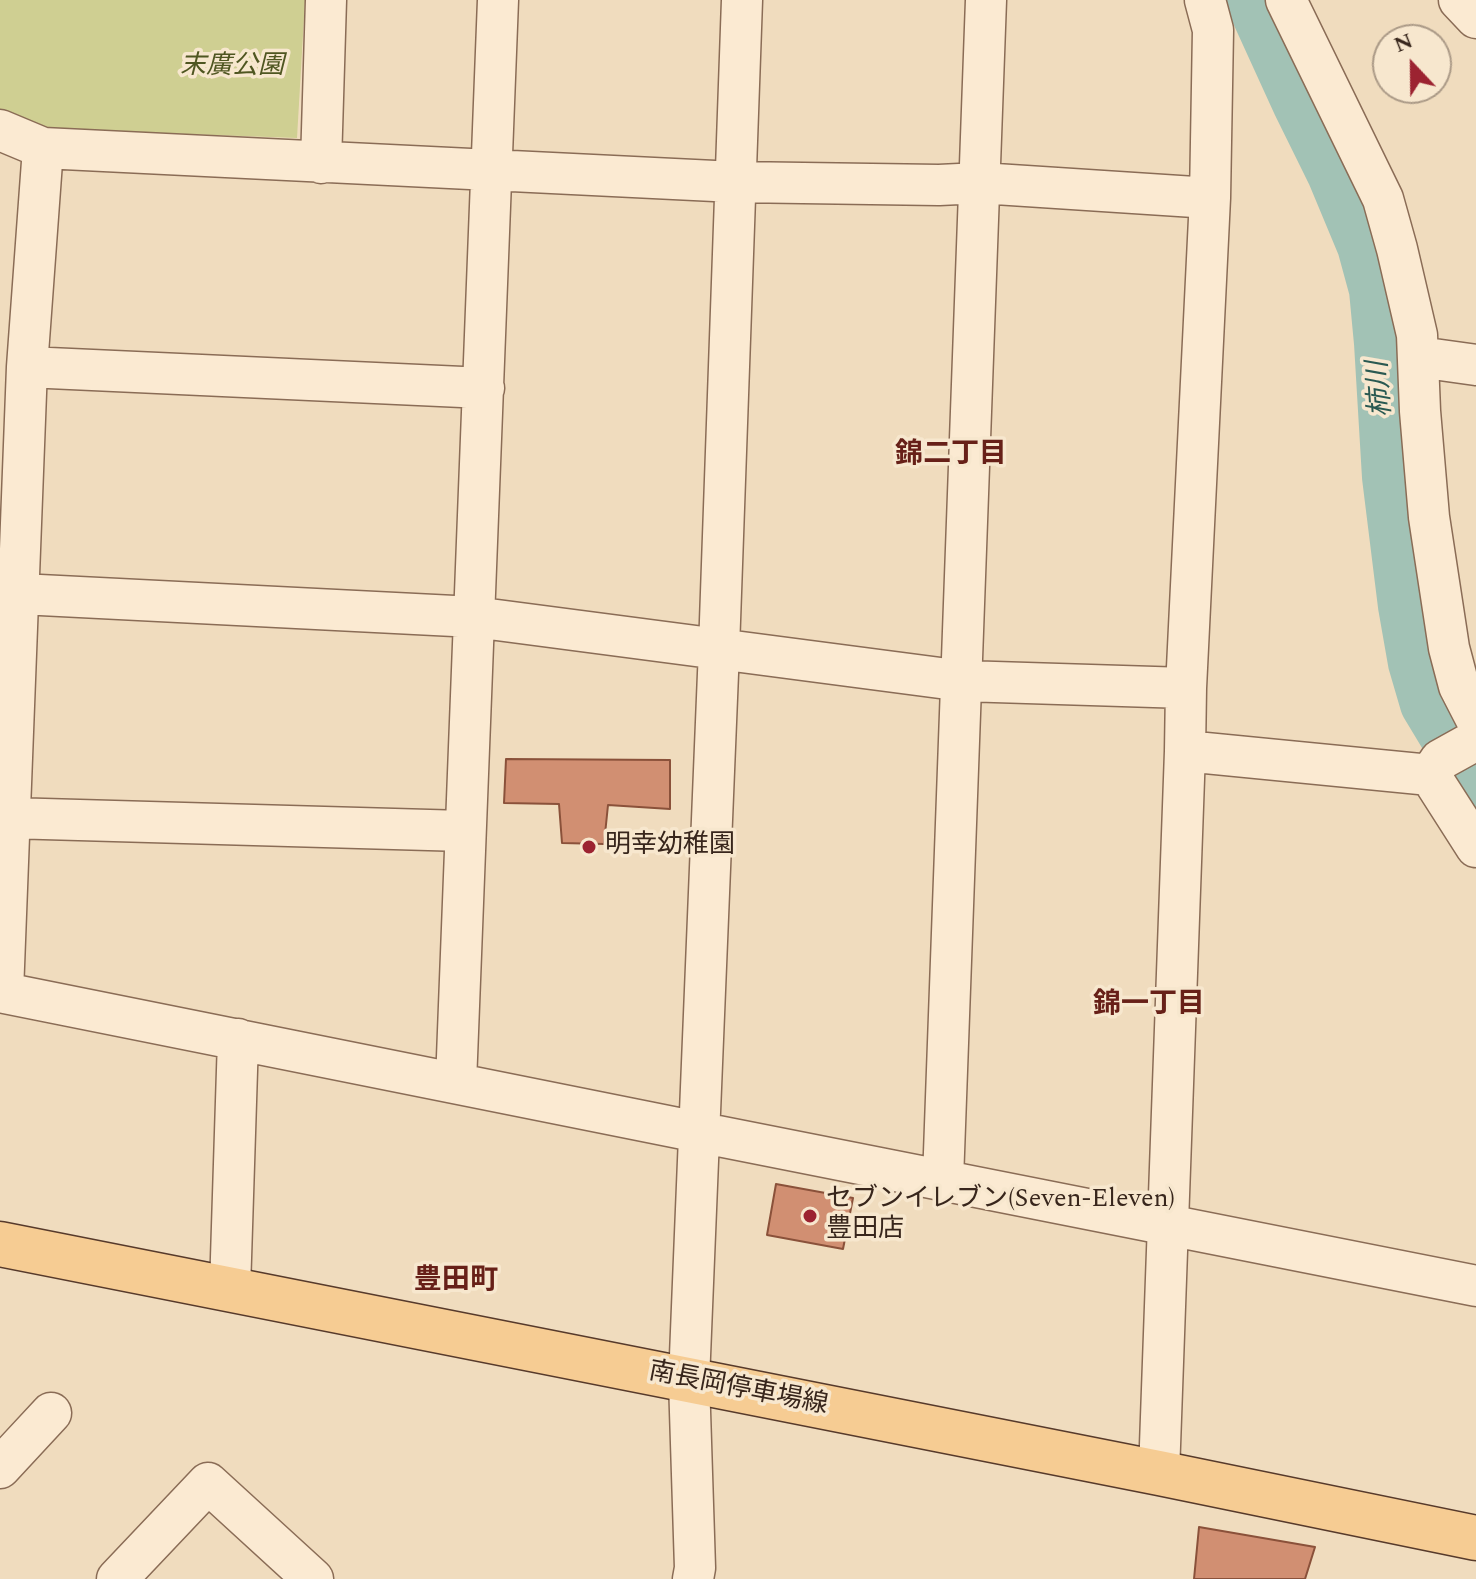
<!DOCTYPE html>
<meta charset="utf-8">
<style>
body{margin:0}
#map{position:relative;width:1476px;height:1579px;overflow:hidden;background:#f0dcbe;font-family:Spectral,serif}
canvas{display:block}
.north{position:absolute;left:1372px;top:24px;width:80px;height:80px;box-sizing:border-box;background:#f7e7ce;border:2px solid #ab9a87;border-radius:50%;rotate:338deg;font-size:22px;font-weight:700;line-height:32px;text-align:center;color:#38261c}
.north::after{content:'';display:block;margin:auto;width:28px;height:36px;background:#9c2331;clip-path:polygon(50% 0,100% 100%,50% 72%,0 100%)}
</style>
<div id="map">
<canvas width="1476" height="1579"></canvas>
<div class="north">N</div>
</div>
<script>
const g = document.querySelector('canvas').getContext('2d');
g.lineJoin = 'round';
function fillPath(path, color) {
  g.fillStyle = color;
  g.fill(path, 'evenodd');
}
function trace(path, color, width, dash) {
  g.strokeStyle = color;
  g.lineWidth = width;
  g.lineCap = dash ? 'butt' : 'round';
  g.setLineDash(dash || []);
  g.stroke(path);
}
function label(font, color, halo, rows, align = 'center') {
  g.font = font + ' Spectral,"Noto Sans JP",serif';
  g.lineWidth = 7;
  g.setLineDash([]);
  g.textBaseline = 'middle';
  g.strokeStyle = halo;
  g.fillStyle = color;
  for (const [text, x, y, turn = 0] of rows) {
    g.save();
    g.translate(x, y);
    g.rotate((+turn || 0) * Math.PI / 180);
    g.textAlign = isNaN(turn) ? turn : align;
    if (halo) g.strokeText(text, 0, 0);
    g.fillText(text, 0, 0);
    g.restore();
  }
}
const green = new Path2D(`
 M0,0H305L297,138L47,129L0,109Z`);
const river = new Path2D(`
 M1251,0L1298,103L1333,174L1363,246L1375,290L1380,343L1388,477L1404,606L1414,663L1426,704L1476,787`);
const building = new Path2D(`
 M506,759L670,760V809L608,805L604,844L562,843L559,804L504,803Z
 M776,1184L853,1198L843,1249L767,1235Z
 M1199,1527L1315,1547L1305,1579H1194Z`);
const minor = new Path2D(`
 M1205,0L1213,30L1210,198
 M1286,0L1383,199L1397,249L1417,335L1420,411L1429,517L1449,648L1459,686L1476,719
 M1459,0L1476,18
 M0,130L43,148L735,182L939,185L980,183L1210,198L1186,688L1185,751L1159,1473
 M321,163L326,0
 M1419,357L1476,365
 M27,367L484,388
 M0,593L474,617L963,681L1186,688
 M1185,751L1430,775L1440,760L1476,740
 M1430,775L1476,847
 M9,818L464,831
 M0,992L698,1132L1476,1286
 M3,992L27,367L43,148
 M456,1083L498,0
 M943,1180L986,0
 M230,1289L238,1039
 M0,1468L51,1413
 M117,1579L208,1483L313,1579
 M693,1579L695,1568L689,1380L719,649L742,0`);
const major = new Path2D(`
 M0,1244L1159,1473L1476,1538`);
const markers = [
 [589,847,8,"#9c2331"],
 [810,1216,8,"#9c2331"]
];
const parkNames = [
 ["末廣公園",232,68]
];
const poiNames = [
 ["明幸幼稚園",605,847],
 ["セブンイレブン(Seven-Eleven)",826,1201],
 ["豊田店",826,1231]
];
const streetNames = [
 ["南長岡停車場線",738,1390,11]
];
const waterNames = [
 ["柿川",1382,389,-94]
];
const neighbourhoodNames = [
 ["錦二丁目",951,457],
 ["錦一丁目",1149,1007],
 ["豊田町",456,1283]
];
fillPath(green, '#cfcf92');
trace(river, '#a2c2b5', 52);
fillPath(building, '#d18f72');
trace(building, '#8a513a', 2);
trace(minor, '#8a6c56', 43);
trace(major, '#573a2b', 47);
trace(minor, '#fbead2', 40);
trace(major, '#f6cc93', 44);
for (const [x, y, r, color] of markers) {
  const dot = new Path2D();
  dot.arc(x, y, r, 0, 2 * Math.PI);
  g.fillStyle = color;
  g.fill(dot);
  trace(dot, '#f7e7ce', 3);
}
label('italic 26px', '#4f5621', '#f7e7ce', parkNames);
label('26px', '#38261c', '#f7e7ce', poiNames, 'left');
label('26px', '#38261c', '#f7e7ce', streetNames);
label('italic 28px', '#2a5951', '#f7e7ce', waterNames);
label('bold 28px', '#672018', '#f7e7ce', neighbourhoodNames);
</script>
